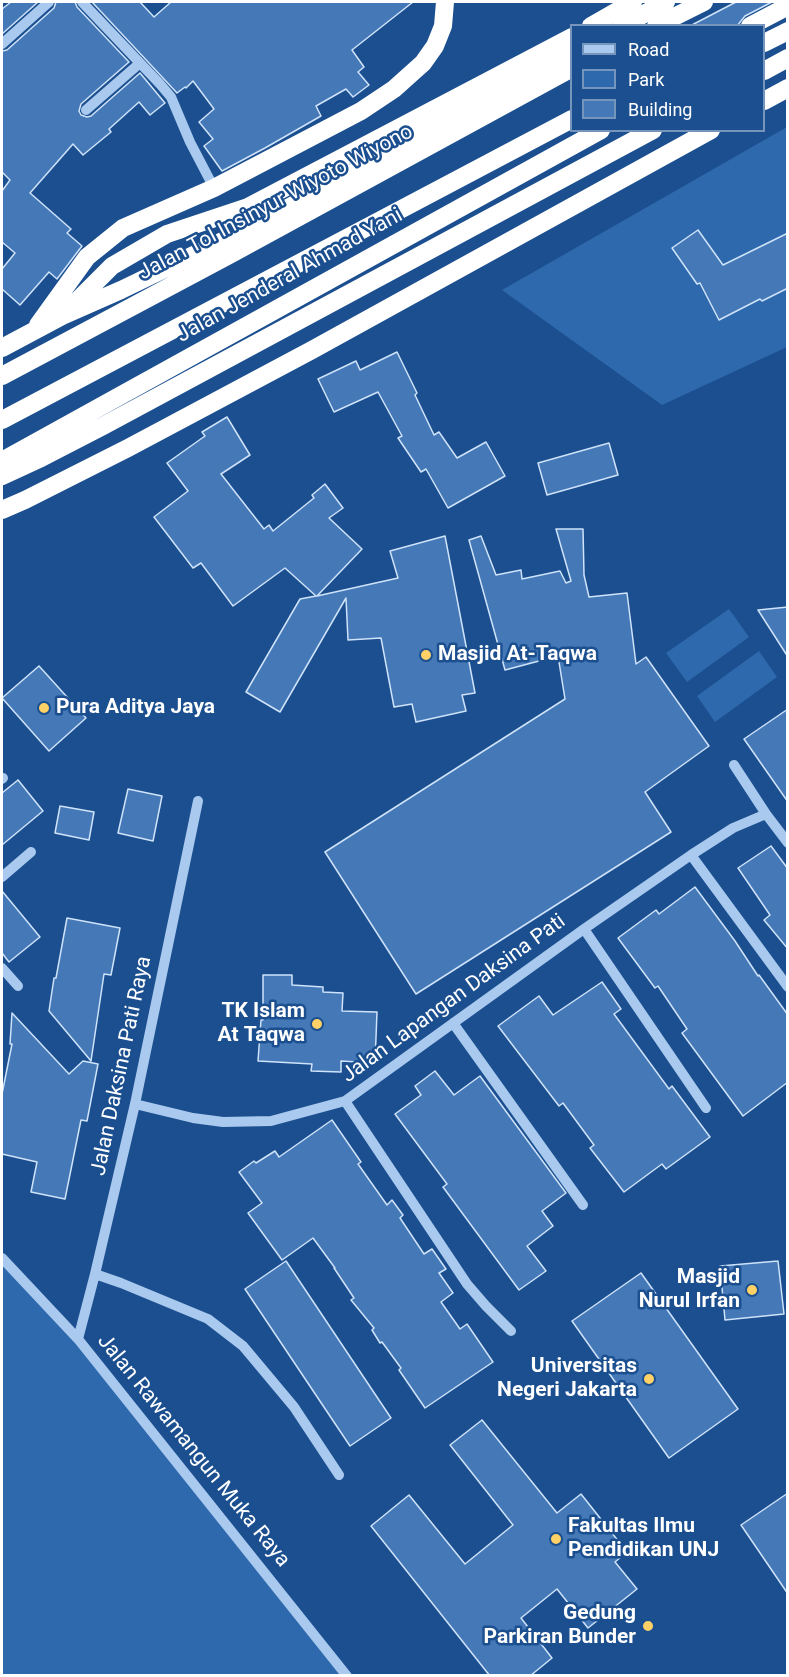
<!DOCTYPE html>
<style>
body{margin:0}
#map{position:relative;width:789px;height:1677px;overflow:hidden;background:#1b4f8f;font-family:Roboto,sans-serif}
canvas{display:block}
.frame{position:absolute;inset:0;border:3px solid #fff;pointer-events:none}
.legend{position:absolute;left:570px;top:24px;width:195px;height:108px;box-sizing:border-box;background:#1b4f8f;border:2px solid #7695bc;margin:0;padding:8px 10px;list-style:none;font-size:18px;color:#fff}
.legend li{display:flex;align-items:center;gap:12px;height:30px}
.legend b{width:30px;border:2px solid #7695bc}
</style>
<div id="map">
<canvas width="789" height="1677"></canvas>
<div class="frame"></div>
<ul class="legend">
<li><b style="height:8px;background:#a9c9ee"></b>Road</li>
<li><b style="height:16px;background:#2e69ad"></b>Park</li>
<li><b style="height:16px;background:#4478b7"></b>Building</li>
</ul>
</div>
<script>
const c = document.querySelector('canvas').getContext('2d');
c.lineJoin = 'round';
function paint(path, color) { c.fillStyle = color; c.fill(path, 'evenodd'); }
const toPath = rows => new Path2D(rows.map(r => 'M' + r).join(''));
function stroke(path, color, width, dash) { c.strokeStyle = color; c.lineWidth = width; c.lineCap = dash ? 'butt' : 'round'; c.setLineDash(dash || []); c.stroke(path); }
function label(font, color, halo, rows, align = 'center') {
  c.font = font + ' Roboto,sans-serif'; c.lineWidth = 5; c.setLineDash([]); c.textBaseline = 'middle'; c.strokeStyle = halo; c.fillStyle = color; for (const [text, x, y, turn = 0] of rows) {
    c.save(); c.translate(x, y); c.rotate((+turn || 0) * Math.PI / 180); c.textAlign = isNaN(turn) ? turn : align; if (halo) c.strokeText(text, 0, 0); c.fillText(text, 0, 0); c.restore();
  }
}
const green = toPath([
 [787,127,787,347,662,405,502,290],
 [729,609,749,637,687,682,666,653],
 [759,651,777,677,715,722,697,696],
 [2,1258,78,1339,347,1675,2,1675]
]);
const building = toPath([
 [11,2,38,2,2,34,2,9,11,2],
 [56,2,75,2,77,7,129,62,81,104,79,111,81,115,87,117,91,116,140,73,165,103,150,115,139,102,109,129,111,132,83,155,73,144,30,193,71,229,67,233,82,246,57,279,49,272,20,305,2,289,2,269,15,253,2,242,2,191,10,180,2,172,2,51,7,50,54,8,56,2],
 [92,2,140,2,154,17,171,2,413,2,352,50,364,67,358,72,369,85,353,97,346,89,316,106,321,116,265,148,222,171,204,146,213,139,199,122,214,109,193,81,186,88,185,87,177,93,92,2],
 [736,2,772,2,745,16,737,26,690,26,736,2],
 [698,230,723,265,788,233,788,288,762,301,760,299,719,320,700,283,697,284,672,248,698,230],
 [397,352,417,393,415,395,434,435,439,432,457,458,486,442,505,476,448,508,426,469,421,472,398,438,402,436,378,392,334,412,318,379,356,361,360,370,397,352],
 [227,417,250,455,221,474,264,529,269,525,273,531,314,498,312,495,325,484,343,508,329,518,362,549,317,596,398,578,390,551,445,536,475,693,462,695,466,711,416,722,412,704,394,707,381,638,348,640,346,598,280,712,246,692,300,599,316,596,285,568,233,606,201,563,193,568,154,517,188,491,167,463,205,436,202,432,227,417],
 [609,443,618,475,547,495,538,463,609,443],
 [556,529,583,529,584,575,589,597,627,593,636,664,646,657,709,746,645,792,671,832,416,994,325,852,565,699,558,656,505,670,469,540,481,536,496,575,521,570,522,579,560,571,566,583,571,581,556,529],
 [788,607,788,657,758,610,788,607],
 [39,666,86,718,49,751,2,698,39,666],
 [788,709,788,802,744,739,788,709],
 [18,780,43,811,2,845,2,793,18,780],
 [128,789,162,796,153,841,118,833,128,789],
 [60,806,94,812,89,840,55,833,60,806],
 [771,846,788,869,788,949,764,920,770,915,738,868,771,846],
 [695,887,735,941,758,976,759,975,788,1015,788,1082,743,1116,682,1033,687,1029,658,986,655,988,618,938,656,910,659,914,695,887],
 [2,891,40,937,9,962,2,953,2,891],
 [67,918,120,928,111,975,104,974,91,1061,49,1011,54,978,56,978,67,918],
 [263,975,292,975,292,985,323,987,323,992,343,993,342,1011,377,1012,375,1063,341,1061,341,1072,311,1071,312,1064,258,1061,261,1020,263,1020,263,975],
 [602,982,621,1009,614,1014,669,1089,672,1086,710,1137,666,1169,662,1164,624,1192,590,1148,594,1145,563,1103,559,1106,498,1026,539,996,553,1015,602,982],
 [12,1013,69,1074,83,1061,98,1064,87,1121,81,1120,65,1199,31,1192,37,1162,2,1154,2,1094,12,1044,10,1044,12,1013],
 [435,1071,454,1095,480,1076,566,1193,542,1211,553,1226,527,1246,546,1271,519,1290,443,1187,447,1184,395,1114,421,1095,415,1086,435,1071],
 [332,1120,361,1162,358,1164,387,1205,392,1200,403,1215,400,1218,424,1254,432,1249,446,1269,439,1273,453,1293,441,1302,460,1329,467,1324,493,1362,425,1408,399,1370,401,1368,382,1342,380,1343,372,1330,374,1328,351,1300,354,1298,334,1268,335,1268,313,1238,282,1260,248,1213,262,1203,239,1172,254,1161,256,1163,275,1151,279,1157,332,1120],
 [286,1261,391,1418,350,1446,245,1289,286,1261],
 [778,1261,784,1314,725,1320,720,1266,778,1261],
 [641,1273,738,1409,669,1458,572,1321,641,1273],
 [482,1420,557,1513,581,1494,627,1552,615,1562,637,1589,588,1628,557,1589,521,1618,552,1658,530,1676,490,1676,371,1526,409,1495,465,1564,513,1525,450,1445,482,1420],
 [788,1493,788,1594,741,1525,788,1493]
]);
const minor = toPath([
 [82,2,160,84,171,97,190,142,214,188],
 [2,44,49,2],
 [86,110,140,63],
 [734,765,766,814,788,843],
 [2,779,3,778],
 [691,855,788,987],
 [2,877,31,852],
 [584,929,706,1108],
 [2,968,18,986],
 [453,1023,583,1205],
 [345,1101,467,1284,486,1306,511,1331],
 [135,1104,193,1118,223,1122,271,1121,345,1101,584,929,691,855,733,828,766,814],
 [2,1258,78,1339,347,1676],
 [95,1274,121,1283,208,1319,243,1346,294,1407,339,1475],
 [78,1339,95,1274,135,1104,198,801]
]);
const highway = toPath([
 [591,26,633,2],
 [622,26,666,2],
 [656,26,704,2],
 [750,26,788,6],
 [764,43,788,31],
 [764,71,788,58],
 [764,101,788,88],
 [70,308,112,266,167,234,248,207,572,37],
 [38,325,87,257,123,228,214,188,361,111,394,89,423,63,435,46,443,26,445,2],
 [2,348,62,316,121,290,268,219,572,53],
 [2,376,231,254,572,68],
 [2,420,572,119],
 [2,461,601,130],
 [2,476,41,458,103,426,653,130],
 [2,510,25,500,128,448,312,350,711,130]
]);
const markers = [
 [426,655,6,"#ffd166"],
 [44,708,6,"#ffd166"],
 [317,1024,6,"#ffd166"],
 [752,1290,6,"#ffd166"],
 [649,1379,6,"#ffd166"],
 [556,1539,6,"#ffd166"],
 [648,1626,6,"#ffd166"]
];
const streetNames = [
 ["Jalan Tol Insinyur Wiyoto Wiyono",276,203,-28],
 ["Jalan Jenderal Ahmad Yani",290,276,-29],
 ["Jalan Lapangan Daksina Pati",454,999,-36],
 ["Jalan Daksina Pati Raya",122,1066,-78],
 ["Jalan Rawamangun Muka Raya",193,1451,51]
];
const poiNames = [
 ["Masjid At-Taqwa",438,655,"left"],
 ["Pura Aditya Jaya",56,708,"left"],
 ["TK Islam",305,1012],
 ["At Taqwa",305,1036],
 ["Masjid",740,1278],
 ["Nurul Irfan",740,1302],
 ["Universitas",637,1367],
 ["Negeri Jakarta",637,1391],
 ["Fakultas Ilmu",568,1527,"left"],
 ["Pendidikan UNJ",568,1551,"left"],
 ["Gedung",636,1614],
 ["Parkiran Bunder",636,1638]
];
paint(green, '#2e69ad');
paint(building, '#4478b7');
stroke(building, '#cfe3fa', 1.5);
stroke(minor, '#a9c9ee', 10);
stroke(highway, '#fff', 18);
for (const [x, y, r, color] of markers) { const dot = new Path2D(); dot.arc(x, y, r, 0, 2 * Math.PI); c.fillStyle = color; c.fill(dot); stroke(dot, '#1b4f8f', 2); }
label('21px', '#fff', '#1b4f8f', streetNames);
label('bold 21px', '#fff', '#1b4f8f', poiNames, 'right');
</script>
